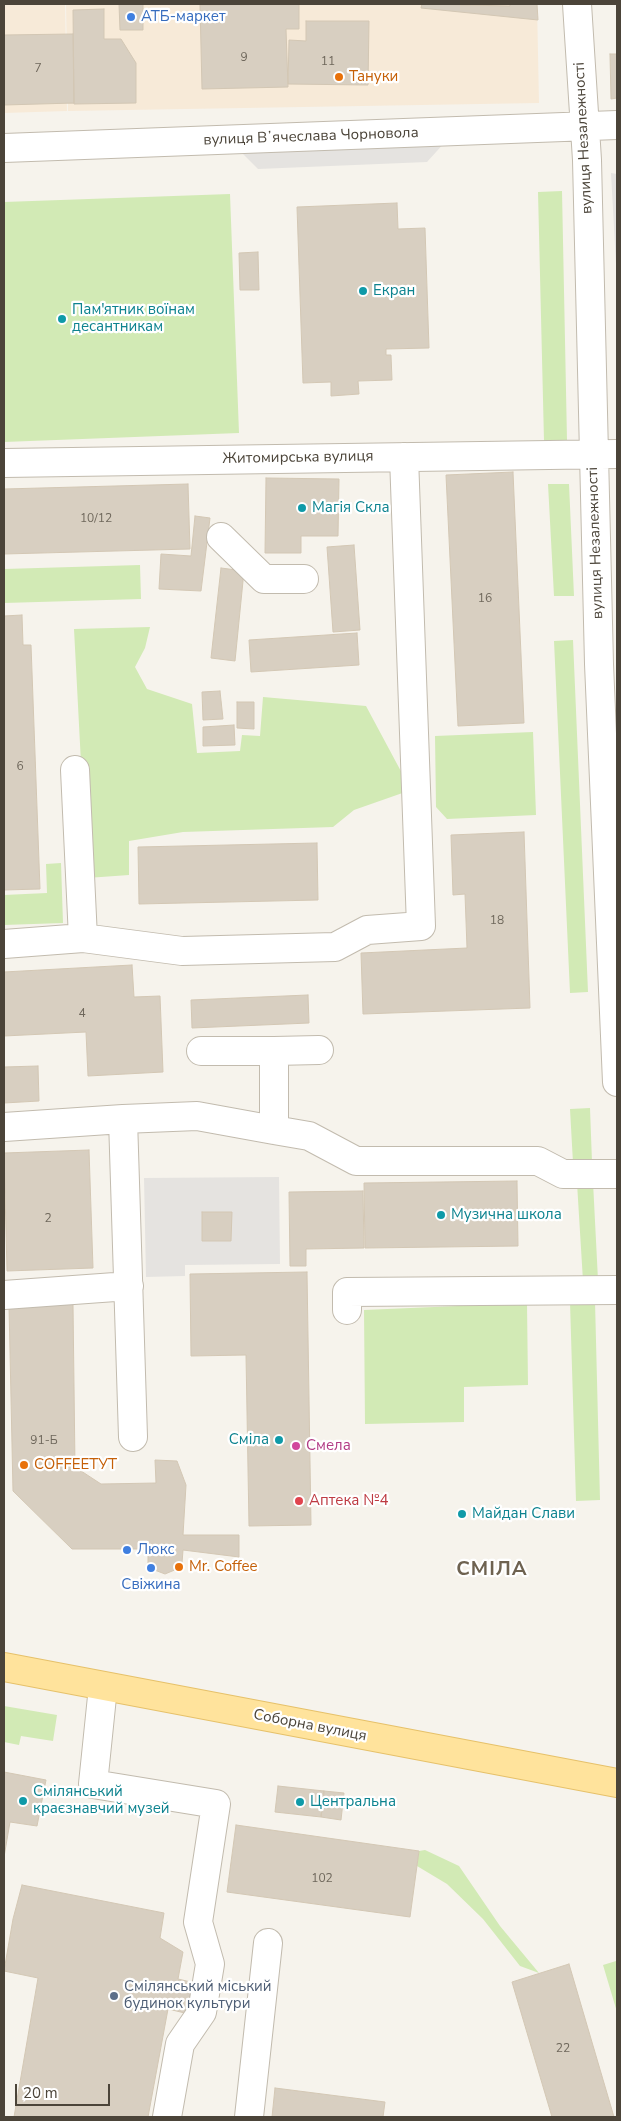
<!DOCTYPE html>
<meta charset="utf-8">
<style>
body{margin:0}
#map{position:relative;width:621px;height:2121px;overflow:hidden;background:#f6f3ec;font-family:"Nunito Sans",sans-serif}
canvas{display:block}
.frame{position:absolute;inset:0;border:5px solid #4b4439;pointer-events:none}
.scale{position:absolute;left:15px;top:2084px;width:95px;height:22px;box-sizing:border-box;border:2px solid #4b4439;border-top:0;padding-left:6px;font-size:15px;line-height:18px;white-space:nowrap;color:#4b4439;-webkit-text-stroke:4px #fff;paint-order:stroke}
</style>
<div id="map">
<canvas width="621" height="2121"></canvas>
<div class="frame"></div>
<div class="scale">20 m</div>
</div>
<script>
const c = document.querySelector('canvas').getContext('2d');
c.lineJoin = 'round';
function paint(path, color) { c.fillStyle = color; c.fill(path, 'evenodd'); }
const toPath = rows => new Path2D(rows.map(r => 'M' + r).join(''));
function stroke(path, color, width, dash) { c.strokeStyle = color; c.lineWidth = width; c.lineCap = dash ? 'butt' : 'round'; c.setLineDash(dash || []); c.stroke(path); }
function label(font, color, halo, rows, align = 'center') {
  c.font = font + ' "Nunito Sans",sans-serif'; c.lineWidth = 4.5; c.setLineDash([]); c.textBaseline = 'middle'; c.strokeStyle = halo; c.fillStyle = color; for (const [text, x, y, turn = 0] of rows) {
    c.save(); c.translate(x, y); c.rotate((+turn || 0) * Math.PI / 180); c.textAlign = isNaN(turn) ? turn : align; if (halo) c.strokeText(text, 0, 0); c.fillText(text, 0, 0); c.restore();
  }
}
const commercial = toPath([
 [4,4,65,4,67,111,4,113],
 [66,4,537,4,539,103,68,111]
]);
const green = toPath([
 [562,191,567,440,544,441,538,192],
 [230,194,239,433,4,442,4,202],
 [569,484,574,596,554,596,548,484],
 [140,565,141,599,4,603,4,569],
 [150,627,145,648,135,667,147,689,192,704,197,753,240,751,242,735,260,736,263,697,366,706,411,790,354,810,333,827,183,832,129,841,129,875,87,878,74,629],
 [573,640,588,992,570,993,554,641],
 [533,732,536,815,447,819,436,807,435,736],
 [61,863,63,923,4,925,4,895,47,893,46,864],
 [590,1108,592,1162,573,1163,570,1109],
 [593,1182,598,1280,583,1281,577,1183],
 [595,1301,600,1500,576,1501,570,1302],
 [527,1303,528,1385,464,1387,464,1422,365,1424,364,1310],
 [4,1706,57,1715,53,1741,21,1736,19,1745,4,1742],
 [425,1850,459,1866,500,1926,539,1973,520,1966,483,1919,447,1884,417,1866,419,1851],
 [616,1961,617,1965,617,2012,603,1965]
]);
const parking = toPath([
 [446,141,427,162,258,169,240,151],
 [611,173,617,174,616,264],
 [279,1177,280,1264,185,1265,185,1276,146,1277,144,1178]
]);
const building = toPath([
 [119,4,143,4,143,30,120,30,119,4],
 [299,4,299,29,286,29,288,87,202,89,200,5,299,4],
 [422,4,510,6,510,4,537,4,538,20,421,8,422,4],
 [104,9,104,39,121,39,136,63,136,103,74,104,73,10,104,9],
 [306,21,369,21,368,85,288,84,289,40,306,41,306,21],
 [73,34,74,103,4,105,4,35,73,34],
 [610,54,617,54,617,98,611,99,610,54],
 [397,203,398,229,425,228,429,348,386,349,386,355,391,355,392,380,358,381,359,394,331,396,331,382,303,383,297,207,397,203],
 [258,252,259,290,240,290,239,253,258,252],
 [513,472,524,723,458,726,446,475,513,472],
 [266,478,339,479,338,536,301,536,301,553,265,553,266,478],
 [188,484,190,549,4,554,4,489,188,484],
 [195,516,210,518,201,591,159,589,161,554,191,556,195,516],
 [354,545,360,630,333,632,327,547,354,545],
 [221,568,244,571,235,661,211,658,221,568],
 [22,615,23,645,31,645,40,889,4,890,4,616,22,615],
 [357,633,359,665,251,672,249,640,357,633],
 [220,691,223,719,203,720,202,692,220,691],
 [237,702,254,702,254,729,237,728,237,702],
 [234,725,235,745,203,746,203,727,234,725],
 [524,832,530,1008,363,1014,361,953,467,948,465,894,453,895,451,835,524,832],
 [317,843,318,900,139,904,138,847,317,843],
 [132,965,134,997,160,996,163,1072,88,1076,86,1032,4,1036,4,972,132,965],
 [308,995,309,1023,192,1028,191,1000,308,995],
 [38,1066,39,1101,4,1103,4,1067,38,1066],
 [89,1150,93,1268,7,1271,4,1153,89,1150],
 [517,1181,518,1246,365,1248,364,1183,517,1181],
 [363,1191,364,1248,306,1249,306,1266,290,1266,289,1192,363,1191],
 [202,1212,232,1212,231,1241,202,1241,202,1212],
 [307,1272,311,1525,249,1526,246,1355,191,1356,190,1274,307,1272],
 [73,1304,75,1467,101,1484,156,1483,155,1460,177,1461,186,1485,183,1535,239,1535,239,1557,183,1550,182,1563,177,1569,165,1574,152,1569,148,1563,148,1549,72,1549,13,1491,9,1306,73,1304],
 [4,1772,46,1780,37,1826,10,1822,4,1857,4,1772],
 [278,1786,324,1791,321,1817,275,1812,278,1786],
 [324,1791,344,1793,341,1820,321,1817,324,1791],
 [236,1825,419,1851,410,1917,227,1892,236,1825],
 [22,1885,164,1913,160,1938,183,1952,178,1979,195,1983,189,2014,168,2009,148,2117,14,2117,38,1978,4,1971,13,1919,22,1885],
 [569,1964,614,2117,552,2117,512,1982,569,1964],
 [275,2088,385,2102,383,2117,272,2117,275,2088]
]);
const minor = toPath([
 [577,4,587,160,599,664,617,1082],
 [4,148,617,125],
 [4,463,617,454],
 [221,537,264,579,304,579],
 [83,938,182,951,335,947,367,930,421,926,404,457],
 [4,944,83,938,75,770],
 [201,1051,274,1051,274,1130],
 [274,1051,319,1050],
 [123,1119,197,1116,274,1130,309,1136,356,1161,538,1161,563,1174,617,1174],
 [4,1127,123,1119,133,1437],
 [4,1295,129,1286],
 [347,1310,347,1292,617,1290],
 [103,1687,93,1784,216,1804,198,1922,210,1964,202,2012,180,2044,167,2117],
 [249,2117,268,1943]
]);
const major = toPath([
 [4,1667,617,1783]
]);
const markers = [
 [131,17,5,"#3f7fe0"],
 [339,77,5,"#e8710a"],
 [363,291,5,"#0f9aa8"],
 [62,319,5,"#0f9aa8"],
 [302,508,5,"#0f9aa8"],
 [441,1215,5,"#0f9aa8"],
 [279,1440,5,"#0f9aa8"],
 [296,1446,5,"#d1479c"],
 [24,1465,5,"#e8710a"],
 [299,1501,5,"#e0444e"],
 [462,1514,5,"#0f9aa8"],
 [127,1550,5,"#3f7fe0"],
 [179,1567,5,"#e8710a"],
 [151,1568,5,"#3f7fe0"],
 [23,1801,5,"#0f9aa8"],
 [300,1802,5,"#0f9aa8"],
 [114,1996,5,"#5c6f8a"]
];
const numberNames = [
 ["9",244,58],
 ["11",328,62],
 ["7",38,69],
 ["10/12",96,519],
 ["16",485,599],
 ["6",20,767],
 ["18",497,921],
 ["4",82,1014],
 ["2",48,1219],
 ["91-Б",44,1441],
 ["102",322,1879],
 ["22",563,2049]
];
const shopNames = [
 ["АТБ-маркет",141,17],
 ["Люкс",137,1550],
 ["Свіжина",151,1585,"center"]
];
const foodNames = [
 ["Тануки",349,77],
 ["COFFEEТУТ",34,1465],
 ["Mr. Coffee",189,1567]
];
const streetNames = [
 ["вулиця Вʼячеслава Чорновола",311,137,-2],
 ["вулиця Незалежності",584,138,-93],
 ["Житомирська вулиця",298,458,-1],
 ["вулиця Незалежності",596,543,-92],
 ["Соборна вулиця",310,1726,11]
];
const cultureNames = [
 ["Екран",373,291],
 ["Пам'ятник воїнам",72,310],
 ["десантникам",72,327],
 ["Магія Скла",312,508],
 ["Музична школа",451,1215],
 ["Сміла",269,1440,"right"],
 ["Майдан Слави",472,1514],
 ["Смілянський",33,1792],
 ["краєзнавчий музей",33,1809],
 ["Центральна",310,1802]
];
const hotelNames = [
 ["Смела",306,1446]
];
const healthNames = [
 ["Аптека №4",309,1501]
];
const serviceNames = [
 ["Смілянський міський",124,1987],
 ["будинок культури",124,2004]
];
const districtNames = [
 ["СМІЛА",492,1570]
];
paint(commercial, '#f7ead8');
paint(green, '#d2eab5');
paint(parking, '#e5e3e0');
paint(building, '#d8cfc1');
stroke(building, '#d3c7b4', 1);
stroke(minor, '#c2bbae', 30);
stroke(major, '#e6c16a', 30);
stroke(minor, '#fff', 28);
stroke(major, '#ffe39c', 28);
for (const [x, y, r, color] of markers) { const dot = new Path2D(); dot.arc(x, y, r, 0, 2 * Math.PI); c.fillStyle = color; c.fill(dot); stroke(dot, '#fff', 2); }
label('12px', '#6e675b', null, numberNames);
label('15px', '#366cbe', '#fff', shopNames, 'left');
label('15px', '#c56008', '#fff', foodNames, 'left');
label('15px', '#4b4439', '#fff', streetNames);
label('15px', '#0d838f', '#fff', cultureNames, 'left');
label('15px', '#b23c85', '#fff', hotelNames, 'left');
label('15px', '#be3a42', '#fff', healthNames, 'left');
label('15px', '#4e5e75', '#fff', serviceNames, 'left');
c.letterSpacing = '1px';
label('bold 20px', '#6e6250', '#fff', districtNames);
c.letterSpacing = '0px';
</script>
